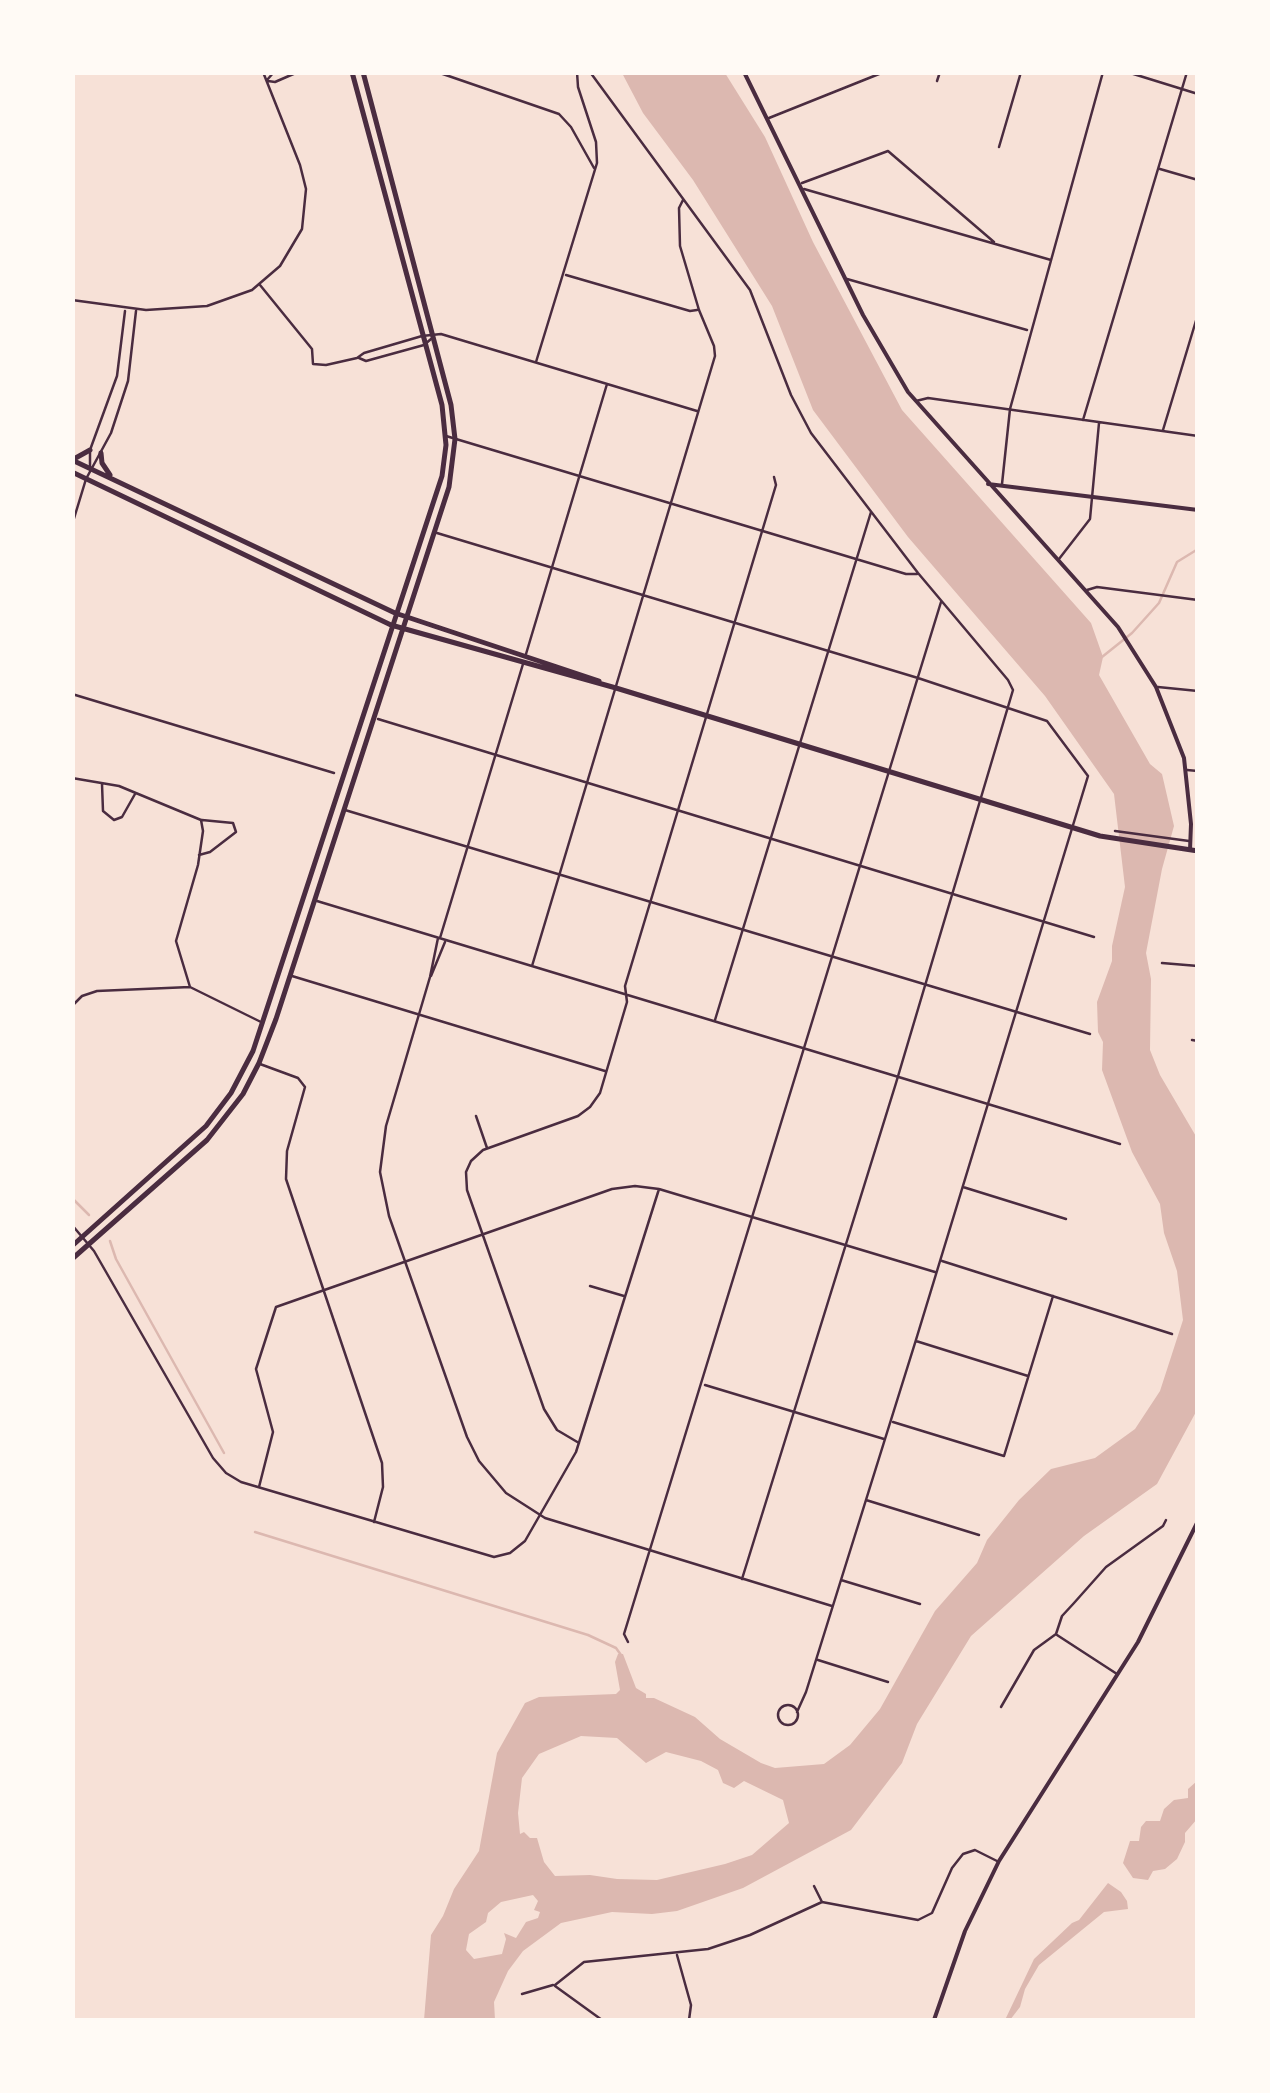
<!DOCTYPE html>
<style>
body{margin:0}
#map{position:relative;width:1270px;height:2093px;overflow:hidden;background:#f7e1d7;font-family:"Source Serif 4",serif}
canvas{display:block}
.frame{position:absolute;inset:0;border:75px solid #fffaf5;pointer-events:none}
</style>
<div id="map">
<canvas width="1270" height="2093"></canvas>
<div class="frame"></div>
</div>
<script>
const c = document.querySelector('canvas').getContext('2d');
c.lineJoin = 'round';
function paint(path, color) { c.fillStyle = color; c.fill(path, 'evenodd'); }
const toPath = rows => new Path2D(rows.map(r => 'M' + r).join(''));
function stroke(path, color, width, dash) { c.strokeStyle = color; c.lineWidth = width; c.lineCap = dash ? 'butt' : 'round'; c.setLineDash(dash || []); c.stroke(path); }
const water = toPath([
 [622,73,725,73,765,137,813,242,902,410,1091,623,1103,657,1099,675,1150,764,1162,774,1174,826,1162,869,1146,953,1151,979,1150,1050,1160,1075,1197,1138,1197,1410,1157,1484,1084,1536,971,1636,917,1724,902,1763,851,1830,743,1888,677,1911,652,1914,612,1912,561,1923,523,1951,508,1971,494,2002,495,2020,424,2020,431,1935,443,1916,454,1889,479,1851,497,1753,525,1703,539,1697,616,1694,620,1690,615,1662,618,1654,623,1654,636,1688,646,1694,646,1698,654,1698,695,1717,720,1739,761,1763,775,1768,824,1764,850,1745,880,1709,935,1611,977,1563,987,1540,1019,1500,1051,1469,1095,1458,1135,1429,1160,1391,1183,1320,1177,1271,1164,1233,1160,1204,1132,1152,1102,1070,1103,1042,1098,1032,1097,1002,1112,961,1112,946,1125,887,1114,794,1045,696,908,537,813,410,772,306,693,180,643,113],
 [581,1736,617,1738,646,1763,666,1752,701,1761,718,1770,723,1783,734,1788,744,1781,783,1800,789,1823,752,1855,725,1864,657,1880,617,1879,590,1875,555,1876,544,1862,537,1838,530,1838,524,1832,520,1834,518,1813,522,1778,539,1754],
 [533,1895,538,1901,534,1910,540,1912,538,1918,526,1922,516,1938,504,1933,506,1939,502,1954,474,1959,466,1950,469,1934,486,1922,488,1913,501,1902],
 [1197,1781,1197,1819,1185,1833,1185,1842,1177,1859,1165,1869,1153,1871,1148,1880,1133,1878,1123,1863,1130,1841,1139,1841,1141,1827,1146,1821,1160,1821,1164,1809,1174,1800,1188,1798,1188,1789],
 [1108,1883,1121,1892,1127,1901,1128,1909,1104,1912,1039,1965,1025,1989,1020,2007,1010,2020,1005,2020,1034,1959,1072,1923,1079,1920]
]);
const stream = toPath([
 [1102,657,1132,633,1159,603,1177,562,1198,549],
 [72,1198,89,1215],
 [110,1241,116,1259,224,1453],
 [255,1532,588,1635,616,1648,621,1655]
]);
const pedestrian = toPath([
 [1115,831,1189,841]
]);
const minor = toPath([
 [437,72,559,114,571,127,594,168],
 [590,72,750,290,791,395,811,433,918,573,1008,680,1013,690,896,1083,742,1579],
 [1127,72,1198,94],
 [267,80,274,72],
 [268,81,275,82,298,72],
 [937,81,940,72],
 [769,118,884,72],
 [999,147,1021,72],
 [1160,169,1198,180],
 [802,183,888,151,994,242],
 [804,189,1051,260],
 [566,275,690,311,697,310],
 [847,279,1027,330],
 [260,285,312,349,313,364,326,365,357,358,364,353,422,336,441,334,697,411],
 [72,300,146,310,207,306,252,290,280,266,302,229,306,189,300,165,263,72],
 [359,358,366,361,424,345,431,339],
 [536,362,597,163,596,142,578,87,577,72],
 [916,401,928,398,1198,436],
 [1083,420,1187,72],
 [1163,430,1198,314],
 [446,436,906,574,917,574],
 [90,467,90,450,117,376,125,311],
 [1002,484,1010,409,1103,72],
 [72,525,86,479,111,433,128,381,136,311],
 [437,533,918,678,1047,721,1088,776,915,1343,806,1692,797,1712],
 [1059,559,1090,519,1099,423],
 [1087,590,1097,587,1198,600],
 [526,654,607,384],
 [1158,687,1198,691],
 [72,694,334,773],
 [378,719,1094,937],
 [1187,770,1198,771],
 [72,778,119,786,201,820,203,831,198,865,176,941,190,987,263,1023],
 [102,784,103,811,114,820,122,817,135,794],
 [345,810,1090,1034],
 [199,855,210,852,236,832,233,823,202,820],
 [317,901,1120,1144],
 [438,938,430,977,386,1126,380,1172,389,1216,467,1437,479,1461,506,1493,545,1518,832,1606],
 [440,938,523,664],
 [1162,963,1198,966],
 [532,966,715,356,714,346,699,310,680,246,679,208,683,200],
 [292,976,605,1071],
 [431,976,445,942],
 [72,1006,82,996,97,991,190,987],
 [715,1020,871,512],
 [1192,1040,1198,1041],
 [260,1064,298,1078,305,1087,287,1151,286,1179,382,1463,383,1487,374,1522],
 [476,1116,487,1148],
 [963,1187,1066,1219],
 [72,1225,94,1251,213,1458,226,1473,241,1482,494,1557,510,1553,525,1541,576,1452,659,1189],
 [942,1261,1172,1334],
 [590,1286,624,1296],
 [916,1341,1028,1376],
 [705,1385,884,1439],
 [893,1422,1004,1456,1053,1296],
 [579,1443,557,1430,544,1409,467,1190,466,1172,471,1161,483,1150,578,1116,590,1107,600,1093,627,1002,625,986,776,485,774,477],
 [259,1487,273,1432,256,1369,276,1307,612,1189,635,1186,659,1189,935,1272],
 [866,1500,979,1535],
 [841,1580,920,1604],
 [1057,1635,1117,1674],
 [628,1642,624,1634,941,602],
 [818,1660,888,1682],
 '778 1715a10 10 0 1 1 20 0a10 10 0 1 1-20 0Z',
 [1001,1707,1034,1650,1056,1634,1062,1616,1074,1603,1106,1567,1163,1526,1166,1520],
 [814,1886,822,1902,918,1920,932,1913,952,1868,963,1854,975,1850,997,1861],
 [677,1955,691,2005,689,2020],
 [555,1985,584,1962,708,1949,750,1935,822,1902],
 [555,1986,602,2020],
 [522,1994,553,1985]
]);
const tertiary = toPath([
 [744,72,863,315,908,392,1118,627,1156,687,1184,758,1191,824,1190,850],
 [988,484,1198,510],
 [934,2020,965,1931,999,1861,1138,1642,1198,1521]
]);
const primary = toPath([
 [101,453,102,463,110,475],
 [72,460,395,613,599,681],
 [72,460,90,450],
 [72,472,391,625,616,688,1100,836,1198,851],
 [72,1246,206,1126,231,1093,253,1051,442,476,446,445,442,405,352,72],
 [72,1259,207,1140,243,1094,259,1063,276,1019,449,487,455,439,451,405,363,72]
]);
paint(water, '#dcb8b0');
stroke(stream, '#dcb8b0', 2.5);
stroke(pedestrian, '#4a2c40', 2.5);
stroke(minor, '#4a2c40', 2.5);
stroke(tertiary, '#4a2c40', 4);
stroke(primary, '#4a2c40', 5);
</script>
